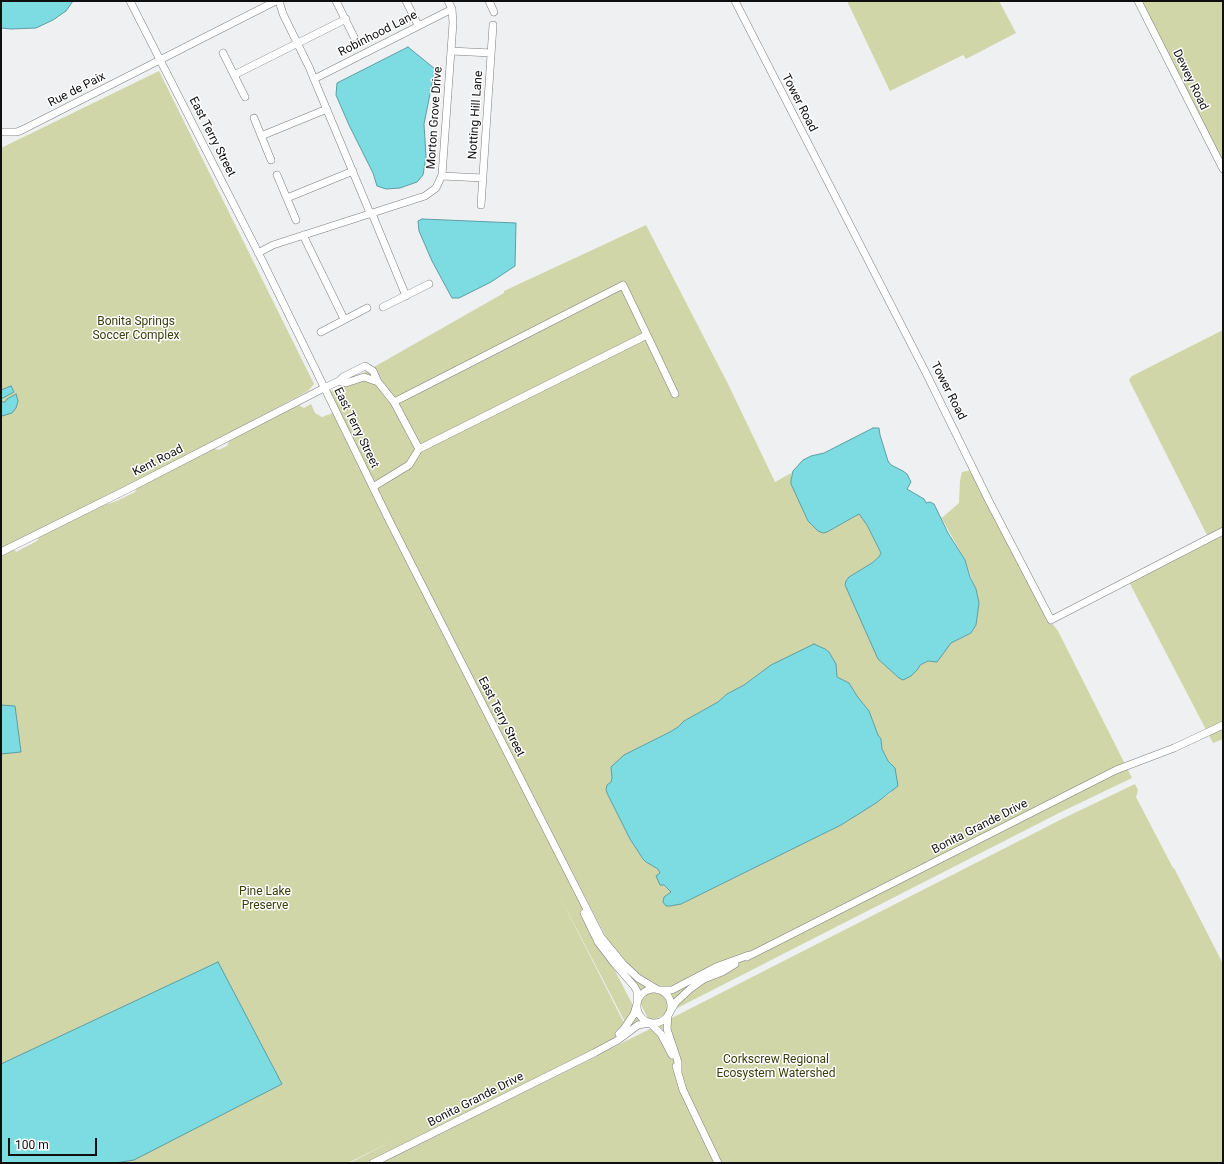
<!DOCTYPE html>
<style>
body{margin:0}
#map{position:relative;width:1224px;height:1164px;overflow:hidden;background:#eff0f1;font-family:Roboto,sans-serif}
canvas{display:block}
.frame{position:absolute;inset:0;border:2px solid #0f0f0f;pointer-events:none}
.scale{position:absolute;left:8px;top:1138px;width:89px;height:18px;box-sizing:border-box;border:2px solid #0f0f0f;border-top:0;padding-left:5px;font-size:12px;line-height:14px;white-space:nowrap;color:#0f0f0f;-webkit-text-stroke:3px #fff;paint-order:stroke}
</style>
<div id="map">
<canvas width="1224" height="1164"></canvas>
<div class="frame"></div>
<div class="scale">100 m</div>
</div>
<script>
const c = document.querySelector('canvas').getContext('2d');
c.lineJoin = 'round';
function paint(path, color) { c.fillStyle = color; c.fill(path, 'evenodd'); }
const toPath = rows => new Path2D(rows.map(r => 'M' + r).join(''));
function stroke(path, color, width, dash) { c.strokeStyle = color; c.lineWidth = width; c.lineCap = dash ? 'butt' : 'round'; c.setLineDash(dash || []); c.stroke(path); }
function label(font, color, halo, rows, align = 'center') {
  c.font = font + ' Roboto,sans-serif'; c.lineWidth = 3; c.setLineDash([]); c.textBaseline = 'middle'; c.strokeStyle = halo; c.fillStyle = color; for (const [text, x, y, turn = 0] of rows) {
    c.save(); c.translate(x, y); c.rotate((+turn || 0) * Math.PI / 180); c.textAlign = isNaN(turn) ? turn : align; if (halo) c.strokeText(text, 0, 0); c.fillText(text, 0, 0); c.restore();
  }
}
const green = toPath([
 [847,1,999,1,1016,33,966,59,963,55,890,91],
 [1138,1,1223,1,1223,174,1205,137],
 [159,71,314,384,308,391,215,441,5,547,13,546,16,552,37,541,42,531,96,504,108,504,117,501,135,492,138,485,209,447,219,450,227,446,230,439,297,404,304,408,311,404,315,413,322,417,333,413,386,522,518,782,643,1025,366,1163,350,1163,392,1141,348,1163,1,1163,1,148],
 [557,891,624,1020,624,1021,623,1021],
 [646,225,728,384,775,482,793,472,791,475,791,484,808,521,818,531,827,532,859,514,867,525,881,553,879,557,872,563,849,577,845,585,879,659,899,678,911,676,918,669,920,665,928,661,932,662,951,643,971,633,976,625,979,603,977,593,965,560,941,517,943,517,959,503,960,481,962,472,972,470,1051,622,1058,631,1132,778,1059,813,650,1022,517,765,392,519,330,392,504,293,504,291],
 [817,646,821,647,829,652,837,668,836,673,837,677,849,683,857,696,869,711,878,735,881,739,882,749,888,761,892,764,891,793,841,825,681,904,664,897,671,892,658,881,657,878,660,873,658,869,646,862,643,859,630,839,608,795,606,790,607,785,611,782,612,778,611,767,628,753,670,732,678,727,684,721,718,702,727,694,744,685,771,665],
 [1223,330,1223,739,1213,743,1128,580,1210,541,1129,380,1132,376],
 [1135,784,1138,790,1136,797,1173,868,1174,868,1223,964,1223,1163,380,1163,662,1023,1062,819]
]);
const water = toPath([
 [1,1,73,1,66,11,53,20,36,28,11,29,1,28,1,1],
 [408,47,435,69,424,124,426,157,423,175,417,182,400,188,386,189,377,186,373,173,349,125,336,95,337,83,408,47],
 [422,219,516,223,515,266,491,282,459,298,452,298,432,261,419,231,418,221,422,219],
 [11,386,14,392,1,399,1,390,11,386],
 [16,394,18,401,16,408,12,413,2,416,1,413,1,400,2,402,5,402,7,399,16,394],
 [873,428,879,428,880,435,888,461,891,465,903,471,907,474,911,482,907,489,924,499,926,503,930,502,934,504,948,533,965,560,970,577,976,589,979,603,976,625,971,633,951,643,937,662,928,661,920,665,918,669,911,676,903,680,899,678,878,659,845,585,846,581,849,577,872,563,879,557,881,553,867,525,859,514,827,532,823,533,818,531,808,521,791,484,791,480,793,471,803,460,811,456,824,453,873,428],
 [814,644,825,649,829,652,836,664,837,677,849,683,857,696,869,711,878,735,881,739,882,749,888,761,895,768,898,786,876,803,841,825,681,904,670,906,666,906,663,902,664,897,671,892,664,885,660,885,656,876,660,873,658,869,646,862,643,859,630,839,608,795,606,790,607,785,611,782,612,778,611,767,624,755,670,732,678,727,684,721,718,702,727,694,744,685,771,665,814,644],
 [1,705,15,706,21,752,1,754,1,705],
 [218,962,282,1084,134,1160,115,1163,1,1163,1,1064,218,962]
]);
const minor = toPath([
 [130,1,263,262,389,520,601,937,623,964,638,978,658,990,672,990,716,967,749,955],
 [279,1,283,14,309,67,370,213,373,216,406,296],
 [336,1,354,37],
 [406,1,418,25],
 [489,1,494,12],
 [735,1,926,373,989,501,1051,620,1223,531],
 [1138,1,1223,169],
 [451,51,491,53],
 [223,53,245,97],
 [234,75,346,19],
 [314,79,452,9],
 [254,118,271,160],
 [1,132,17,132,24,129,276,1],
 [261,136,327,109],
 [277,175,296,220],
 [442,176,483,178],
 [287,198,353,171],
 [481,205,493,25],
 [303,235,344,319],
 [258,253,273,245,425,196,436,188,442,175,453,23,452,9,448,1],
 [383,307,429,284],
 [321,332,367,308],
 [647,335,675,394],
 [339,381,343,377,365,366,373,371,378,382],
 [394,402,623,285,647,335,419,449],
 [1,552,126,490,324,388,339,381,346,383,364,377,378,382,394,402,419,449,409,465,373,487],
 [584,913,598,942,614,963,634,986,637,991,637,1004,634,1014,624,1029,619,1034],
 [747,957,1116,770,1174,748,1223,725],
 '637 1006a17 17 0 1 1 34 0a17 17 0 1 1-34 0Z',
 [676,1066,683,1090,718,1163],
 [678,1071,678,1062,667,1029,668,1015,676,1002,690,989,704,979,722,972,735,964],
 [373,1163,594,1053,618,1040,638,1025,650,1023,661,1034,672,1055]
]);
const streetNames = [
 ["Robinhood Lane",378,34,-27],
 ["Dewey Road",1190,80,64],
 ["Rue de Paix",77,90,-27],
 ["Tower Road",799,103,63],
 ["Notting Hill Lane",476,115,-86],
 ["Morton Grove Drive",435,118,-86],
 ["East Terry Street",212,137,63],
 ["Tower Road",948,391,63],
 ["East Terry Street",356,428,64],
 ["Kent Road",158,461,-27],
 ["East Terry Street",501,717,63],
 ["Bonita Grande Drive",980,827,-27],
 ["Bonita Grande Drive",476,1100,-27]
];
const parkNames = [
 ["Bonita Springs",136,322],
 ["Soccer Complex",136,336],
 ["Pine Lake",265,892],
 ["Preserve",265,906],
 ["Corkscrew Regional",776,1060],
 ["Ecosystem Watershed",776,1074]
];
paint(green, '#d0d6a8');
paint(water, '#7ddbe2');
stroke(water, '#5c9ea3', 1);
stroke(minor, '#7c7d7d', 8);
stroke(minor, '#fff', 7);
label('12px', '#0f0f0f', '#fff', streetNames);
label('12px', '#3a3e08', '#fff', parkNames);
</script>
